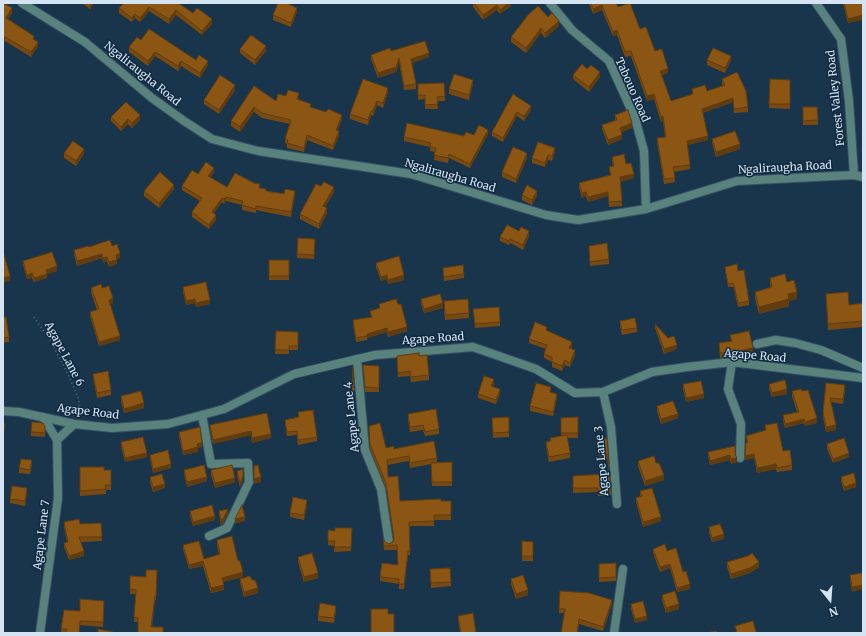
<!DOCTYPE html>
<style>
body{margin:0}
#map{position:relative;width:866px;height:636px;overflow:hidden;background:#19354b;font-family:Merriweather,serif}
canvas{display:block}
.frame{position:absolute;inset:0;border:4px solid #d4e4f2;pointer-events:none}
.north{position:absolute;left:810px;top:580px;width:40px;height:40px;-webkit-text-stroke:3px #0f2a40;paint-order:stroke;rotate:163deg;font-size:11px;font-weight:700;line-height:16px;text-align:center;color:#d4e4f2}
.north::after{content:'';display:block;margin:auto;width:14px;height:18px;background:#d4e4f2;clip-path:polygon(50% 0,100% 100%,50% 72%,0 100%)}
</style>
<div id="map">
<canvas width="866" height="636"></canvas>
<div class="frame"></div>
<div class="north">N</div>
</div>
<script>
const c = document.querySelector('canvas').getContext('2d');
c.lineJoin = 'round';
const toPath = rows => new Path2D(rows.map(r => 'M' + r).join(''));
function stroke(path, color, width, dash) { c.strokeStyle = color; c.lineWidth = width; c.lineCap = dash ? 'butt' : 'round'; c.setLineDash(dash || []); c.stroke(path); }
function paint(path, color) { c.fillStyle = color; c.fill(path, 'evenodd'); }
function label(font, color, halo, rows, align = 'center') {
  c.font = font + ' Merriweather,serif'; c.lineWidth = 3; c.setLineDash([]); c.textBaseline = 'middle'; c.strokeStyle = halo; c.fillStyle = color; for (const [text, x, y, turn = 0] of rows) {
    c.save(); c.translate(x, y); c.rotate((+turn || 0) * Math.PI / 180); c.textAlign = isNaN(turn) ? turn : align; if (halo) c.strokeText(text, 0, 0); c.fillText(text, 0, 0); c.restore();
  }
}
const path = toPath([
 [34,317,50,340,67,372,78,397,80,409,78,415]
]);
const street = toPath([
 [22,3,85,42,152,98,184,121,212,139,258,151,411,174,546,215,578,220,646,209,737,181,854,175,863,177],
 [550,3,572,30,609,61,635,118,644,151,646,209],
 [816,3,841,39,849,101,854,175],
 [757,344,776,340,795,343,821,350,863,368],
 [357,359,365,450,381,489,389,543],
 [732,362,728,389,741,424,740,458],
 [603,392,611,427,617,504],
 [3,411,19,412,74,424,112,428,168,424,224,409,294,374,375,355,473,347,536,369,575,393,603,392,652,372,687,367,732,362,863,378],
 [202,415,211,464,248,463,249,482,227,528,209,536],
 [43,417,57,440],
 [40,633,58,498,57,440,74,424],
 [614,633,623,569]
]);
const wall = toPath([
 [3,3,12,13,8,19,34,40,38,46,31,57,5,41,3,45],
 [82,3,94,3,90,9],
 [124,3,193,13,212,24,202,35,176,15,169,24,149,11,140,22,135,18,132,22,119,13,119,8],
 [473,3,511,3,511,6,500,14,497,10,483,20,473,7],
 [589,3,616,3,618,7,640,29,655,51,668,73,662,75,671,101,692,94,692,89,707,91,723,86,722,84,722,79,748,107,748,112,734,113,733,102,703,113,708,140,687,145,690,165,690,169,674,172,675,182,664,184,657,142,657,138,665,137,663,121,661,122,654,99,647,101,631,56,625,57,617,35,613,36,602,10,593,14],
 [843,3,863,3,848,23],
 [297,12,291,27,273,20,273,15],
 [548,17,559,26,545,38,541,33,526,53,511,42,511,37],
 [141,40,196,60,208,65,200,78,181,66,178,71,155,56,148,66,129,52,129,47],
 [240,49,266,51,255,65,240,53],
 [391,51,429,57,412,63,416,84,416,89,404,90,399,62,396,72,378,78,371,59,371,55],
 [707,60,731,60,725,73,707,65],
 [587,69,600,77,589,92,573,79,573,75],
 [770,79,790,80,790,109,769,108],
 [444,83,445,101,437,101,438,109,425,109,425,99,418,100,418,84],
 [473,84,469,100,449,94,449,89],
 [254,86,276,101,286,96,299,98,298,100,311,107,342,119,337,131,339,136,333,150,307,140,304,152,287,148,287,144,285,143,285,139,290,124,262,118,254,112,240,132,231,126,231,121],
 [235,90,219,114,204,104,204,100],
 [388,92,383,108,377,105,373,116,371,115,368,125,350,119,350,114],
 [513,94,531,110,524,121,517,116,503,142,492,136,492,132],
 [803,107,817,107,818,125,803,125],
 [615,115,632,128,621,132,622,139,608,145,602,129,602,125,615,120],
 [111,117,140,120,132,128,128,124,121,131,111,121],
 [488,134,470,168,449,158,448,163,434,160,435,152,430,151,430,147,404,141,404,137,474,135],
 [712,139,740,149,716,157,712,143],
 [555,152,552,161,548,160,545,167,532,163,532,158],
 [64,153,84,154,76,166,64,158],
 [612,157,626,164,634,178,620,182,622,206,609,207,608,196,588,202,586,196,582,198,579,188,579,183,610,175,609,167,613,166,612,161],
 [527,158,516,183,502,177,502,172],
 [214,172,210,177,227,187,260,188,266,191,295,195,291,217,256,210,256,213,242,210,242,205,226,201,224,204,222,202,214,213,216,220,209,229,192,217,192,212,200,201,182,190,182,186,198,174],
 [321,186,334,192,325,207,327,213,319,229,300,219,300,214],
 [174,189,159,208,144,196,144,191],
 [522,195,537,196,532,205,522,200],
 [529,236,523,250,510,243,509,245,500,241,500,237],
 [315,239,314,259,297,258,297,254],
 [112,246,120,258,117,259,117,264,109,267,107,261,103,263,102,258,77,266,74,254,74,250,89,247],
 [589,246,609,259,609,264,590,266],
 [269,260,289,260,289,280,269,280],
 [23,261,57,271,47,274,47,278,34,282,32,278,27,279,23,265],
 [376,263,404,280,388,284,387,279,381,281,376,267],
 [725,267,749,301,749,305,738,307,734,289,733,287,728,287,725,271],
 [443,268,464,274,464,278,444,281],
 [770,278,787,282,797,299,789,301,789,306,759,314,755,298,755,292,770,288],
 [183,287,210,304,196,307,195,303,186,305,183,292],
 [91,288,102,288,113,303,110,304,120,340,99,346,90,316,90,312,97,310,91,292],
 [826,294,849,305,863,303,863,327,828,330],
 [421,299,443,308,424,313,421,304],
 [379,304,407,331,388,337,387,332,367,338,367,340,356,342,353,325,353,320,371,317,370,311,379,308],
 [444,305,469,313,469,318,445,320],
 [473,309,500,322,500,326,475,328],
 [3,318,9,337,9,342,3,343],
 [620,321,637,328,637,332,622,335,620,326],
 [655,324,677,349,664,354,655,328],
 [276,331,298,332,298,350,289,350,289,354,275,354],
 [547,331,572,346,571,349,575,355,570,367,565,365,562,371,552,367,552,362,544,358,544,354,546,349,529,343,529,339],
 [730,335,753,353,734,357,720,358,719,343,731,341],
 [397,356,419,356,429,375,429,380,411,382,410,376,398,377],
 [363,365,379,366,379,392,365,392],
 [353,367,354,387,354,391,352,391],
 [93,374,111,390,111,395,97,398,93,378],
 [826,383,845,390,843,404,831,402,836,430,826,432,823,417,823,412],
 [494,384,493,387,500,394,496,404,478,398,478,394],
 [683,384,704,398,686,402,683,389],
 [769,384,787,394,772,397,769,389],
 [792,391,802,391,817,423,805,426,804,423,785,428,783,420,783,415,797,412,792,396],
 [551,392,557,398,553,416,530,411,530,406],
 [121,396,144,408,124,413,121,401],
 [657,406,678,418,661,424,657,411],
 [298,412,317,437,317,441,298,445,297,435,287,436,285,424,285,420,298,417],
 [267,413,271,438,252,443,251,435,213,444,210,429,210,425],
 [408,414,439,429,439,434,425,436,423,430,410,432,408,419],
 [509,417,509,437,493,438,492,418],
 [578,417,578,438,567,438,570,453,570,458,549,462,546,447,546,442,550,442,550,438,561,436,561,418],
 [765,425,792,465,792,470,777,472,776,469,757,473,754,458,745,460,747,443,746,436,765,430],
 [369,426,386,448,394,449,437,458,437,463,452,462,452,486,432,486,431,464,410,468,409,461,387,465,388,477,400,501,451,501,451,520,434,520,434,526,410,526,410,555,408,555,404,589,399,589,399,584,380,581,380,577,398,565,397,550,384,550,383,539,385,542,389,544,393,542,394,539,386,488,370,449],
 [45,431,45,437,31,436,31,432],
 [179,432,202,447,198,448,198,452,183,455,179,437],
 [607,438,609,465,609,470,607,459,600,460,598,444,598,440],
 [121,442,147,457,125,462,121,446],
 [827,444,849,457,833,463,827,449],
 [708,452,735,454,737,462,731,464,730,460,710,465,708,456],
 [150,455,171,468,153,473,150,459],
 [638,461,656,463,664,480,645,486,638,466],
 [32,465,30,474,19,473,19,468],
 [80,467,104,470,111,470,111,490,106,490,106,494,80,496],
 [184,470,207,481,187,487,184,474],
 [211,470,235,482,215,488,211,475],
 [237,471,243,481,240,487,237,476],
 [604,474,611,490,611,495,598,496,598,492,573,493,573,476],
 [150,477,165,488,153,492,150,482],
 [841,477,856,487,844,491,841,481],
 [640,491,661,521,643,527,636,502,636,498,640,496],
 [27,493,25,506,10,503,10,499],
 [307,505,304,520,290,517,290,513],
 [190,511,215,520,193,526,190,515],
 [219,511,228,513,223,524,221,525,219,515],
 [64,522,80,524,101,523,102,541,81,542,84,556,69,560,64,547,64,543,67,542,64,527],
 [709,527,724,539,712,542,709,532],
 [352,528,351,551,334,552,334,546,328,545,328,541,335,531],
 [217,540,238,561,243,577,223,582,224,590,211,593,203,566,189,569,183,549,183,545,204,559,219,555,217,545],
 [522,541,533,542,533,561,522,561],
 [653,549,667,551,683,572,690,589,677,592,670,568,660,572,653,553],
 [298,557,318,578,304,582,298,562],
 [727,562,759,567,750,573,731,579,727,567],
 [616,563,616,581,599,582,599,564],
 [430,569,451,582,451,586,431,588],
 [157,570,156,600,155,600,152,627,138,622,134,622,136,594,130,594,130,576,146,577],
 [850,575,863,575,852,592,850,580],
 [240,579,258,593,244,597,240,583],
 [511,579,528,595,516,599,511,584],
 [662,595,679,609,666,613,662,600],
 [631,604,647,620,635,623,631,609],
 [104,605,103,627,80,625,79,633,61,633,61,629,80,611],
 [612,605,603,631,579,624,578,633,561,633,565,613,559,613,559,609],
 [336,610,334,623,318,621,318,616],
 [458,616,476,633,460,633,458,620]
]);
const shadedWall = toPath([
 [90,3,94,3,90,9],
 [509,3,511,3,511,6,500,14,500,10],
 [497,5,497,10,483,20,483,15],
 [602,5,602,10,593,14,593,9],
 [149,7,149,11,140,22,140,18],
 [12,8,12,13,6,22,6,18],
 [297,8,297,12,291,27,291,23],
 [176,10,176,15,169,24,169,19],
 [135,14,135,18,132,22,132,18],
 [863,15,863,20,848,23,848,19],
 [212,19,212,24,202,35,202,31],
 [559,21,559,26,545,38,545,33],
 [541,28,541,33,526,53,526,48],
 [617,30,617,35,613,36,613,32],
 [5,37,5,41,3,45,3,40],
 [38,42,38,46,31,57,31,52],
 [266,46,266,51,255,65,255,60],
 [155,52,155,56,148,66,148,61],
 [429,53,429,57,411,63,411,59],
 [731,56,731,60,725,73,725,68],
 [399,58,399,62,396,72,378,78,378,73],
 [181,61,181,66,178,71,178,66],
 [208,61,208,65,200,78,200,73],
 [668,69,668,73,660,76,660,71],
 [600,72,600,77,589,92,589,87],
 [473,80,473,84,469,100,469,95],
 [235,85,235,90,219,114,219,110],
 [388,88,388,92,383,108,383,103],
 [654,94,654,99,647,101,647,96],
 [733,98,733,102,702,113,702,109],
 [377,101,377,105,373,116,373,111],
 [531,106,531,110,524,121,524,116],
 [254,107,254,112,240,132,240,127],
 [371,111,371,115,368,125,368,120],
 [517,112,517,116,503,142,503,138],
 [140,115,140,120,132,128,132,123],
 [342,115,342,119,336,134,336,130],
 [663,116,663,121,661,122,661,117],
 [128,119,128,124,121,131,121,127],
 [632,123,632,128,620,133,620,128],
 [488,130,488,134,470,168,470,164],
 [339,131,339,136,333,150,333,146],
 [307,135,307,140,304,152,304,148],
 [622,135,622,139,608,145,608,140],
 [708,136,708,140,687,145,687,141],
 [740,144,740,149,716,157,716,152],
 [555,148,555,152,552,161,552,156],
 [84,149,84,154,76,166,76,161],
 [527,153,527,158,516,183,516,179],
 [548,155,548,160,545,167,545,163],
 [214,168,214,172,208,181,208,176],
 [634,174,634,178,620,182,620,177],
 [174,185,174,189,159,208,159,203],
 [334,187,334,192,323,211,323,206],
 [295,191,295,195,291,217,291,212],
 [537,191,537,196,532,205,532,200],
 [586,192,586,196,582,198,582,193],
 [608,192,608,196,588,202,588,197],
 [226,197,226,201,224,204,224,199],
 [222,198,222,202,212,216,212,212],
 [327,208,327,213,319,229,319,224],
 [216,215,216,220,209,229,209,225],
 [529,231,529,236,523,250,523,245],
 [120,253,120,258,116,259,116,255],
 [102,254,102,258,77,266,77,261],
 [107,257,107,261,103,263,103,258],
 [117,260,117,264,109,267,109,262],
 [57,266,57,271,47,274,47,278,34,282,34,278,46,270],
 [32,273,32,278,27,279,27,275],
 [387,275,387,279,381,281,381,277],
 [404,275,404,280,388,284,388,280],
 [10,276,10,281,3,283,3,278],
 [797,292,797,299,789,301,789,306,759,314,759,307,788,294],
 [113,298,113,303,109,304,109,300],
 [195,299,195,303,186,305,186,301],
 [210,300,210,304,196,307,196,303],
 [443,303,443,308,424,313,424,309],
 [407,327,407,331,388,337,388,332],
 [387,328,387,332,367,338,367,334],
 [120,336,120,340,99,346,99,342],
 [572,342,572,346,569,353,569,348],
 [677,345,677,349,664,354,664,349],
 [753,348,753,353,734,357,734,352],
 [575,350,575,355,570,367,570,363],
 [565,360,565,365,562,371,562,366],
 [494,379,494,384,491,391,491,386],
 [500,389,500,394,496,404,496,400],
 [787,389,787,394,772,397,772,393],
 [557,394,557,398,553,416,553,412],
 [704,394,704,398,686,402,686,398],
 [144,403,144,408,124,413,124,409],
 [678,414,678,418,661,424,661,419],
 [817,418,817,423,805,426,805,422],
 [804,419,804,423,785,428,785,424],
 [836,425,836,430,826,432,826,427],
 [251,431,251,435,213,444,213,440],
 [271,434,271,438,252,443,252,438],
 [202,443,202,447,198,448,198,452,183,455,183,451,197,444],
 [147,453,147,457,125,462,125,458],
 [849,453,849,457,833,463,833,459],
 [754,454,754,458,745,460,745,456],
 [730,455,730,460,710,465,710,461],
 [737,458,737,462,731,464,731,459],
 [171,464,171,468,153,473,153,469],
 [776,464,776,469,757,473,757,468],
 [664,475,664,480,645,486,645,481],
 [243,476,243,481,240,487,240,483],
 [207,477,207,481,187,487,187,482],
 [261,477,261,482,254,484,254,479],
 [235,478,235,482,215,488,215,483],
 [856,483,856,487,844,491,844,487],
 [165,484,165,488,153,492,153,487],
 [27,488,27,493,25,506,25,501],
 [307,500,307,505,304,520,304,515],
 [228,509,228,513,223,524,221,525,221,520],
 [215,516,215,520,193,526,193,522],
 [245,517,245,521,235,524,235,519],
 [661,517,661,521,643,527,643,522],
 [724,534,724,539,712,542,712,538],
 [84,551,84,556,69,560,69,556],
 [408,551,408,555,404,589,404,584],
 [203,561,203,566,189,569,189,565],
 [759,562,759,567,750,573,731,579,731,574],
 [670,564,670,568,660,572,660,567],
 [243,572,243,577,222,582,222,578],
 [318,573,318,578,304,582,304,577],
 [690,584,690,589,677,592,677,588],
 [224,585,224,590,211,593,211,588],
 [863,585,863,589,852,592,852,587],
 [258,588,258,593,244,597,244,592],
 [528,590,528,595,516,599,516,594],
 [155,596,155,600,151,632,151,627],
 [612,600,612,605,603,631,603,627],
 [679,604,679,609,666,613,666,608],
 [336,606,336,610,334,623,334,618],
 [647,616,647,620,635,623,635,619]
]);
const building = toPath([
 [3,3,12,8,6,18,34,36,33,39,38,42,31,52,5,37,3,40,3,3],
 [124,3,178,3,193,13,197,8,212,19,202,31,176,10,169,19,149,7,140,18,135,14,132,18,119,8,124,3],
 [278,3,286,3,297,8,291,23,273,15,278,3],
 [474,3,509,3,500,10,497,5,483,15,474,3],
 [591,3,616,3,618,7,630,3,640,29,646,27,655,51,662,49,668,69,660,71,671,101,693,94,692,89,705,85,707,91,725,85,722,79,737,72,746,91,748,107,734,109,733,98,702,109,708,136,687,141,690,165,673,167,675,178,664,179,657,138,666,137,663,116,661,117,654,94,647,96,631,51,625,52,617,30,613,32,602,5,593,9,591,3],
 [844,3,863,3,863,15,848,19,844,3],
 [538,6,548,17,552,13,559,21,545,33,541,28,526,48,511,37,528,15,538,6],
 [149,29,196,60,199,55,208,61,200,73,181,61,178,66,155,52,148,61,129,47,137,37,141,40,149,29],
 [251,35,266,46,255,60,240,49,251,35],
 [425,41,429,53,411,59,416,84,404,86,399,58,396,67,378,73,371,55,390,48,391,51,425,41],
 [713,48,731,56,725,68,707,60,713,48],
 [582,64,587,69,591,65,600,72,589,87,573,75,582,64],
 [454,74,473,80,469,95,449,89,454,74],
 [220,75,235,85,219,110,204,100,220,75],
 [363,79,388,88,383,103,377,101,373,111,371,111,368,120,350,114,363,79],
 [770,79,790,80,790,104,769,104,770,79],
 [444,83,445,96,437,97,438,104,425,105,425,95,418,95,418,84,444,83],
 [254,86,276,101,278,94,286,96,288,90,299,93,297,99,311,104,310,107,326,112,328,109,342,115,336,130,339,131,333,146,307,135,304,148,287,143,288,140,285,139,291,120,262,113,254,107,240,127,231,121,254,86],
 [513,94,531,106,524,116,517,112,503,138,492,132,513,94],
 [126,102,140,115,132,123,128,119,121,127,111,117,126,102],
 [803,107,817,107,818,120,803,121,803,107],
 [628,110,632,123,620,128,622,135,608,140,602,125,617,120,615,115,628,110],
 [407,123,464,136,466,132,474,135,479,125,488,130,470,164,449,154,448,158,434,155,436,148,430,147,431,143,404,137,407,123],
 [735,131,740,144,716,152,712,139,735,131],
 [73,141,84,149,76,161,64,153,73,141],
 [538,142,555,148,552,156,548,155,545,163,532,158,538,142],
 [513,147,527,153,516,179,502,172,513,147],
 [624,154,626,164,631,163,634,174,620,177,622,201,609,202,608,192,588,197,586,192,582,193,579,183,611,175,609,167,614,166,612,157,624,154],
 [206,162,214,168,208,176,227,187,235,173,254,183,260,184,259,188,266,189,266,191,284,194,285,189,295,191,291,212,256,206,256,209,242,205,243,201,226,197,224,199,222,198,212,212,216,215,209,225,192,212,202,198,182,186,192,170,198,174,206,162],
 [160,172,174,185,159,203,144,191,160,172],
 [324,182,334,187,323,206,327,208,319,224,300,214,316,184,321,186,324,182],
 [527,185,537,191,532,200,522,195,527,185],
 [507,225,519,231,521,227,529,231,523,245,510,239,509,241,500,237,507,225],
 [298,238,315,239,314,255,297,254,298,238],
 [110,240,112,246,117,244,120,253,116,255,117,260,109,262,107,257,103,258,102,254,77,261,74,250,88,246,89,247,110,240],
 [607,243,609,259,590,262,589,246,607,243],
 [3,251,10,276,3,278,3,251],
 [52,252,57,266,46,270,47,274,34,278,32,273,27,275,23,261,52,252],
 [399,256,404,275,388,280,387,275,381,277,376,263,399,256],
 [269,260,289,260,289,276,269,276,269,260],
 [737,264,738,271,744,270,749,301,738,303,734,285,733,283,728,284,725,267,737,264],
 [463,265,464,274,444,277,443,268,463,265],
 [785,274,787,282,794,280,797,292,788,294,789,299,759,307,755,292,772,287,770,278,785,274],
 [206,282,210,300,196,303,195,299,186,301,183,287,206,282],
 [101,284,102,288,109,286,113,298,109,300,120,336,99,342,90,312,99,309,91,288,101,284],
 [848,292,849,305,863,303,863,321,828,324,826,294,848,292],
 [440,294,443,303,424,309,421,299,440,294],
 [396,299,398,304,401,304,407,327,388,332,387,328,367,334,367,336,356,338,353,320,372,317,370,311,380,308,379,304,396,299],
 [468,299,469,313,445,315,444,301,468,299],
 [499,307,500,322,475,324,473,309,499,307],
 [6,317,9,337,3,338,3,318,6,317],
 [635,318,637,328,622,330,620,321,635,318],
 [535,322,547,327,546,330,572,342,569,348,575,350,570,363,565,360,562,366,552,362,552,357,544,354,547,345,529,339,535,322],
 [655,324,668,338,674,336,677,345,664,349,655,324],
 [276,331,298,332,298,346,289,346,289,350,275,350,276,331],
 [749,331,753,348,734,352,720,353,719,343,732,341,730,335,749,331],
 [419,353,419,356,427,355,429,375,411,377,410,371,398,373,397,356,419,353],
 [363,365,379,366,379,388,365,387,363,365],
 [353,367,354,387,352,387,353,367],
 [108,371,111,390,97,393,93,374,108,371],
 [484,376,494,379,491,386,500,389,496,400,478,394,484,376],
 [785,380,787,389,772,393,769,384,785,380],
 [701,381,704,394,686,398,683,384,701,381],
 [536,383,551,387,550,392,557,394,553,412,530,406,536,383],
 [826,383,845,385,843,399,830,398,836,425,826,427,823,412,826,383],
 [801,389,802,391,808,390,817,418,805,422,804,419,785,424,783,415,799,412,792,391,801,389],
 [141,391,144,403,124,409,121,396,141,391],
 [673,401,678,414,661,419,657,406,673,401],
 [436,409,439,429,425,432,423,425,410,427,408,414,436,409],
 [313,410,317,437,298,440,297,431,287,432,285,420,299,417,298,412,313,410],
 [267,413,271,434,252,438,251,431,213,440,210,425,267,413],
 [509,417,509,432,493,433,492,418,509,417],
 [578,417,578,433,561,433,561,418,578,417],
 [32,422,43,423,45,427,45,433,31,432,32,422],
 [380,423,386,448,394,446,394,449,434,441,437,458,410,463,409,456,387,460,388,477,398,476,400,501,441,499,441,501,451,501,451,515,434,515,434,521,409,522,410,551,408,551,404,584,399,584,399,579,380,577,382,563,398,565,397,545,384,546,383,539,385,542,389,544,393,542,394,538,386,483,370,444,369,426,380,423],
 [777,423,783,451,790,450,792,465,777,468,776,464,757,468,754,454,745,456,746,443,748,442,746,436,766,430,765,425,777,423],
 [3,424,5,424,3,437,3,424],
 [200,427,202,443,197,444,198,447,183,451,179,432,200,427],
 [567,435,570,453,549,457,546,442,551,441,550,438,567,435],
 [143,437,147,453,125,458,121,442,143,437],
 [607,438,609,465,607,454,600,455,598,440,607,438],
 [844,438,849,453,833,459,827,444,844,438],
 [735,446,735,454,737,458,731,459,730,455,710,461,708,452,735,446],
 [168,450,171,464,153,469,150,455,168,450],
 [654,456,656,463,659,463,664,475,645,481,638,461,654,456],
 [21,459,32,460,30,470,19,468,21,459],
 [452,462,452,482,432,482,431,463,452,462],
 [204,465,207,477,187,482,184,470,204,465],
 [232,465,235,478,215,483,211,470,232,465],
 [258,465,261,477,254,479,254,466,258,465],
 [80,467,104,467,104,470,111,470,111,485,105,485,106,489,80,491,80,467],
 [243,469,243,476,240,483,237,471,243,469],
 [609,471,611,490,598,492,598,488,573,488,573,476,604,474,604,472,609,471],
 [854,473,856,483,844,487,841,477,854,473],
 [162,474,165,484,153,487,150,477,162,474],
 [12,486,27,488,25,501,10,499,12,486],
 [652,488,661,517,643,522,636,498,642,496,640,491,652,488],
 [293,497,307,500,304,515,290,513,293,497],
 [212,505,215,516,193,522,190,511,212,505],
 [242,505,245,517,235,519,242,505],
 [228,509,223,519,221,520,219,511,228,509],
 [79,519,80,524,101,523,102,537,79,537,84,551,69,556,64,543,68,542,64,522,79,519],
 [720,524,724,534,712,538,709,527,720,524],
 [335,528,352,528,351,547,334,547,335,541,328,541,328,530,335,531,335,528],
 [232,536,238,561,240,561,243,572,222,578,224,585,211,588,203,561,189,565,183,545,199,541,204,559,220,554,217,540,232,536],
 [522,541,533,542,533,556,522,556,522,541],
 [665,544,667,551,676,548,683,572,686,571,690,584,677,588,670,564,660,567,653,549,665,544],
 [312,553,318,573,304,577,298,557,312,553],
 [752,553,759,562,750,568,731,574,727,562,748,556,752,553],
 [616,563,616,577,599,578,599,564,616,563],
 [450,568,451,582,431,583,430,569,450,568],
 [146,570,157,570,156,596,155,596,151,627,163,627,163,633,138,633,138,618,134,617,136,590,130,589,130,576,146,577,146,570],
 [862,573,863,585,852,587,850,575,862,573],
 [523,575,528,590,516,594,511,579,523,575],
 [250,576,252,580,255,580,258,588,244,592,240,579,250,576],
 [560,591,589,593,612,600,603,627,579,619,577,633,561,633,565,609,559,609,560,591],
 [675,591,679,604,666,608,662,595,675,591],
 [80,599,104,601,103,622,80,621,79,633,66,633,67,629,61,629,64,610,80,611,80,599],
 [643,601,647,616,635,619,631,604,643,601],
 [320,603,336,606,334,618,318,616,320,603],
 [371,609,388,609,388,614,394,614,394,633,371,633,371,609],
 [473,613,476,633,461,633,458,616,473,613],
 [753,621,756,632,752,633,737,633,735,626,753,621],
 [98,629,113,632,113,633,98,633,98,629],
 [716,631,717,633,707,633,716,631]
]);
const streetNames = [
 ["Ngaliraugha Road",142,74,39],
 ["Tabouo Road",632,90,66],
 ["Forest Valley Road",836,98,-96],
 ["Ngaliraugha Road",785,168,-3],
 ["Ngaliraugha Road",450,176,16],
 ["Agape Road",433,339,-4],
 ["Agape Lane 6",64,354,62],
 ["Agape Road",755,356,5],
 ["Agape Road",88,412,7],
 ["Agape Lane 4",352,417,-96],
 ["Agape Lane 3",602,461,-95],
 ["Agape Lane 7",42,535,-83]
];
stroke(street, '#375166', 10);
stroke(path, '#516a7d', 2, [1, 3]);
stroke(street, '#59827d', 8);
paint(wall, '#784a11');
paint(shadedWall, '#613c0e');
paint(building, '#8b5614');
stroke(building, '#613c0e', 1);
label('11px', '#d4e4f2', '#0f2a40', streetNames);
</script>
